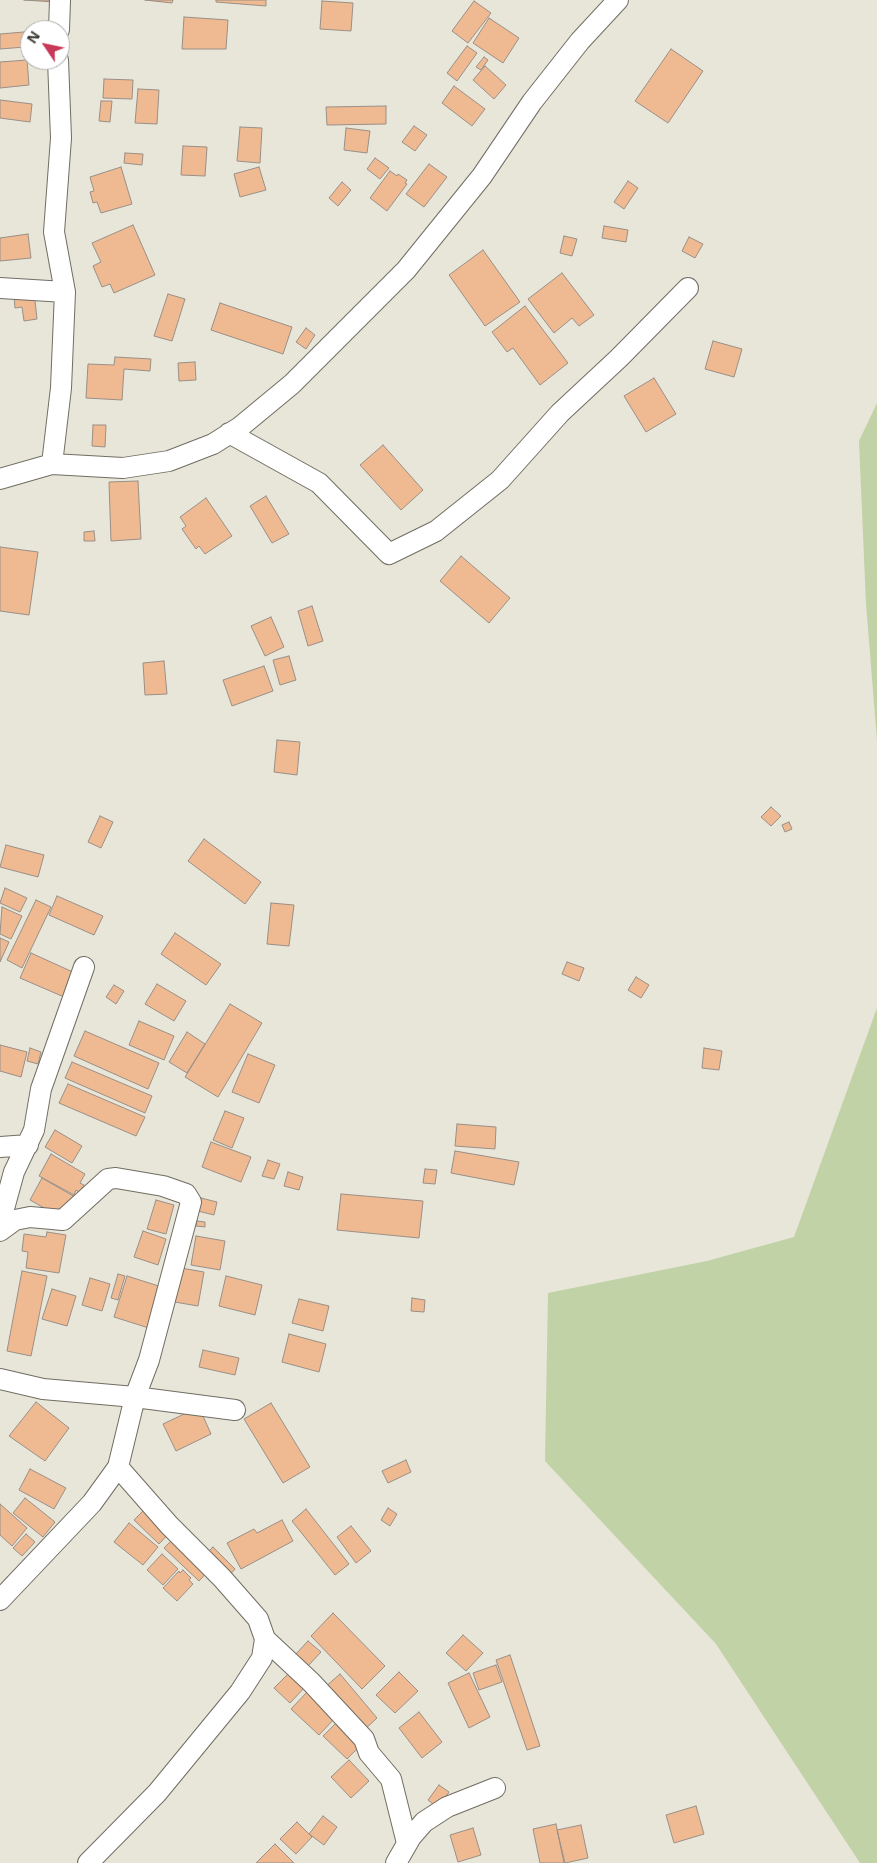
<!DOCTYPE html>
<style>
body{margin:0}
#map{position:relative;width:877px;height:1863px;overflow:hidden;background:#e8e5d9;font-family:"Noto Sans",sans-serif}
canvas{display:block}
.north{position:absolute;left:20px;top:20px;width:50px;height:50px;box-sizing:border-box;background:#fff;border:1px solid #afafad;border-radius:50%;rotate:304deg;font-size:14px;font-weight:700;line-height:20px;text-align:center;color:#373631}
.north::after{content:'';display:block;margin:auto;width:18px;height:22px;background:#c83858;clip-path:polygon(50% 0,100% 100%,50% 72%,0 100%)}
</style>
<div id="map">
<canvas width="877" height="1863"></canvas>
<div class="north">N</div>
</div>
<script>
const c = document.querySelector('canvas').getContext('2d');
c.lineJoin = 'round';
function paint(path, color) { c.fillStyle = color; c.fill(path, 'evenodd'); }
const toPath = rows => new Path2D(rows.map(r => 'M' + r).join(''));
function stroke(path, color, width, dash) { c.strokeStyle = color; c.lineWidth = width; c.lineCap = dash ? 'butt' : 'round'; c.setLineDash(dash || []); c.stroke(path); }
const green = toPath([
 [877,403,877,740,866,604,859,441],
 [877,1008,877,1863,860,1863,716,1644,545,1461,548,1293,707,1261,794,1237]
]);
const building = toPath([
 [24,0,55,0,55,2,24,0],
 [145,0,173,0,172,3,145,0],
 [216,0,266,0,266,6,216,2,216,0],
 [322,1,353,3,351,31,320,29,322,1],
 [474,1,491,13,468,43,452,31,474,1],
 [184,17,228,20,226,49,182,49,184,17],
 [489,18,519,38,503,63,473,43,489,18],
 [24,32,25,47,0,49,0,34,24,32],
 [467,46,477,53,457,81,447,73,467,46],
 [671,49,703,71,668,123,635,101,671,49],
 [484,57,488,60,481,70,476,67,484,57],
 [27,60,29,85,0,88,0,62,27,60],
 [485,66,506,85,494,99,473,80,485,66],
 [104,79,133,80,132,99,103,98,104,79],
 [454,86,485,109,472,126,442,103,454,86],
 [138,89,159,90,157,124,135,123,138,89],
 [0,100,32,104,30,122,0,118,0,100],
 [101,101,112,101,110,122,99,121,101,101],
 [386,106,386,124,327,125,326,107,386,106],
 [414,126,427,135,415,151,402,142,414,126],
 [240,127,262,128,260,163,237,161,240,127],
 [346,128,370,131,367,153,344,150,346,128],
 [183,146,207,147,205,176,181,175,183,146],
 [125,153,143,154,142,165,124,163,125,153],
 [375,158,389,168,380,179,367,169,375,158],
 [429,164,447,177,424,207,406,194,429,164],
 [121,167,132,204,101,213,97,202,93,203,90,192,94,191,90,177,121,167],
 [259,167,266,190,240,197,234,174,259,167],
 [390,171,397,176,398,174,407,180,405,183,407,184,387,211,370,198,390,171],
 [628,181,638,188,624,209,614,202,628,181],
 [342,182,351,190,338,206,329,198,342,182],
 [133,225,155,275,114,293,110,284,102,287,93,266,101,262,92,243,133,225],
 [604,226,628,230,626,242,602,238,604,226],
 [28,234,31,258,0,261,0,238,28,234],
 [564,236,577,239,572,256,560,253,564,236],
 [689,237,703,244,695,258,682,251,689,237],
 [483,250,520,302,485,326,449,275,483,250],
 [562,273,594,315,579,326,572,318,554,333,528,299,562,273],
 [34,292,37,319,24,321,22,307,15,308,14,295,34,292],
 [168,294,185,299,172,341,154,336,168,294],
 [220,303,292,327,283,354,211,330,220,303],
 [525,306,568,363,540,385,513,348,507,352,492,332,525,306],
 [306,328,315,335,306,349,296,342,306,328],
 [713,341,742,349,734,377,705,369,713,341],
 [115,357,151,359,150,371,124,369,122,400,86,398,88,364,114,365,115,357],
 [195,362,196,380,179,381,178,363,195,362],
 [654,378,676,414,646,432,624,396,654,378],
 [93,425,106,425,105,447,92,446,93,425],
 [383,445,423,490,401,510,360,465,383,445],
 [138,481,141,539,111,541,109,482,138,481],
 [266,496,289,534,272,543,250,506,266,496],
 [206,498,232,536,205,554,199,546,196,549,182,529,186,526,180,517,206,498],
 [94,531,95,541,84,541,84,532,94,531],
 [0,547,38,552,29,615,0,611,0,547],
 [461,556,510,598,489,623,440,581,461,556],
 [312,606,323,641,308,646,298,611,312,606],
 [271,617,284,647,265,656,251,626,271,617],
 [289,656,296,680,280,685,273,660,289,656],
 [164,661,167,694,145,695,143,663,164,661],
 [264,666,273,691,232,706,223,680,264,666],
 [277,740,300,742,297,775,274,772,277,740],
 [771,807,781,816,771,826,761,817,771,807],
 [100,816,113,822,101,848,88,842,100,816],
 [789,822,792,829,785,832,782,825,789,822],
 [204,839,261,882,245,904,188,861,204,839],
 [6,845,44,855,38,877,0,867,6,845],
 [5,888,27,898,20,912,0,903,5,888],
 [57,896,103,916,94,935,49,915,57,896],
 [36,900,51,907,22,968,7,960,36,900],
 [271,903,294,905,289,946,267,944,271,903],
 [2,907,22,916,11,939,0,934,2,907],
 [175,933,221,964,206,985,161,954,175,933],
 [0,938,9,942,0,962,0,938],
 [31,953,75,973,64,997,20,978,31,953],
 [567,962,584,968,579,981,562,974,567,962],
 [636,977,649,985,641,998,628,990,636,977],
 [157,984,186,1001,174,1021,145,1004,157,984],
 [114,985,124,991,116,1004,106,997,114,985],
 [230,1004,262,1023,218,1097,185,1077,230,1004],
 [139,1021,174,1036,164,1060,129,1045,139,1021],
 [85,1031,159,1063,148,1089,74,1056,85,1031],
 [187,1032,205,1044,187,1073,169,1062,187,1032],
 [0,1045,27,1052,21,1077,0,1071,0,1045],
 [30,1048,41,1052,38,1064,27,1061,30,1048],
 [704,1048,722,1051,719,1070,702,1068,704,1048],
 [248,1054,275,1065,259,1103,232,1092,248,1054],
 [72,1062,152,1096,145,1113,65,1078,72,1062],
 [68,1084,145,1117,136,1136,59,1103,68,1084],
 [225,1111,244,1118,232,1148,213,1140,225,1111],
 [457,1124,496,1127,495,1149,455,1146,457,1124],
 [55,1130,82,1146,72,1163,45,1147,55,1130],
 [211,1142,251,1157,241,1182,202,1167,211,1142],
 [455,1151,519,1162,514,1185,451,1173,455,1151],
 [51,1154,85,1174,80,1183,84,1185,80,1193,76,1190,74,1195,39,1176,51,1154],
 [268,1160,280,1164,274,1179,262,1176,268,1160],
 [425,1169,437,1170,435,1184,423,1183,425,1169],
 [288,1172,303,1177,299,1190,284,1186,288,1172],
 [42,1178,75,1197,62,1218,30,1200,42,1178],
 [341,1194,423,1201,419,1238,337,1230,341,1194],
 [201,1198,217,1202,214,1215,198,1211,201,1198],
 [156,1200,174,1205,166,1234,147,1229,156,1200],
 [197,1221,205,1222,205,1227,196,1226,197,1221],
 [143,1231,166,1239,158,1265,134,1257,143,1231],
 [47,1232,66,1235,59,1273,26,1268,28,1252,22,1251,24,1234,46,1237,47,1232],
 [196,1236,225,1241,220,1270,191,1265,196,1236],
 [175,1267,204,1272,198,1306,169,1301,175,1267],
 [22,1271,47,1276,31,1356,7,1351,22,1271],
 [118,1274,125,1276,118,1300,111,1298,118,1274],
 [127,1276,165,1288,152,1329,114,1317,127,1276],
 [226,1276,262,1285,255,1315,219,1306,226,1276],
 [90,1278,110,1284,102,1311,82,1305,90,1278],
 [52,1289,76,1296,67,1326,42,1319,52,1289],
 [412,1298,425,1300,424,1312,411,1311,412,1298],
 [299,1299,329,1306,323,1331,292,1323,299,1299],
 [289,1334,326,1344,319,1372,282,1362,289,1334],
 [203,1350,239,1358,235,1375,199,1367,203,1350],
 [36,1402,69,1428,45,1461,9,1436,36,1402],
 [271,1403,310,1467,283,1483,244,1419,271,1403],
 [199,1407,211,1434,176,1451,163,1424,199,1407],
 [406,1460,411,1472,388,1483,382,1471,406,1460],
 [30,1469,66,1488,54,1509,19,1490,30,1469],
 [25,1498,55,1522,43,1537,13,1513,25,1498],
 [0,1504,27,1528,12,1546,0,1535,0,1504],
 [146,1508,171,1531,159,1544,134,1520,146,1508],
 [388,1508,397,1514,390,1526,381,1520,388,1508],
 [306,1509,349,1564,335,1575,292,1521,306,1509],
 [282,1520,293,1541,241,1569,227,1543,254,1529,257,1533,282,1520],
 [129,1523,158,1547,143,1565,114,1542,129,1523],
 [351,1526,371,1551,356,1563,337,1537,351,1526],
 [26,1534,35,1542,22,1556,13,1548,26,1534],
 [176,1536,211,1568,199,1581,164,1548,176,1536],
 [213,1547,235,1569,226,1579,203,1557,213,1547],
 [162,1554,178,1569,163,1585,147,1570,162,1554],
 [183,1570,191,1578,189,1580,193,1584,177,1601,163,1588,179,1571,180,1573,183,1570],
 [333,1613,385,1666,362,1689,311,1636,333,1613],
 [463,1635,483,1653,466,1671,446,1653,463,1635],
 [308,1641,321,1652,307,1667,295,1655,308,1641],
 [510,1655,540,1746,527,1750,496,1660,510,1655],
 [496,1665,502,1682,479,1690,473,1673,496,1665],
 [291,1671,306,1686,290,1703,274,1688,291,1671],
 [399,1672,418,1691,395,1713,376,1695,399,1672],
 [469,1673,490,1717,469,1728,448,1683,469,1673],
 [340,1674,377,1718,362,1732,325,1687,340,1674],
 [309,1690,337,1716,319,1735,291,1709,309,1690],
 [419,1712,442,1742,422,1758,399,1728,419,1712],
 [337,1722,361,1745,347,1759,323,1736,337,1722],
 [349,1760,369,1781,351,1798,331,1777,349,1760],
 [439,1785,449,1792,438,1808,428,1800,439,1785],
 [696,1806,704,1834,674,1843,666,1815,696,1806],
 [323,1816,337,1827,324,1845,309,1834,323,1816],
 [297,1822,312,1837,296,1854,280,1839,297,1822],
 [556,1824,564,1863,540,1863,533,1829,556,1824],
 [581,1825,588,1858,565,1863,557,1830,581,1825],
 [473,1828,481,1855,458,1862,450,1835,473,1828],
 [275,1844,294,1863,256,1863,275,1844]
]);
const minor = toPath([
 [59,30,60,0],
 [0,288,65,292],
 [229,433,319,483,389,554,436,531,500,480,560,413,619,358,688,288],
 [52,464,61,388,65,292,54,232,61,138,58,60],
 [0,479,52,464,123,468,169,461,213,444,240,427,292,384,406,270,482,176,532,102,580,41,618,0],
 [0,1147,28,1145],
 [0,1223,14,1172,34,1130,41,1089,84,967],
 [0,1231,15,1220,30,1217,63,1220,108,1179,116,1178,163,1186,186,1194,191,1202,149,1360,135,1397,118,1467,92,1503,0,1600],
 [0,1379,43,1389,135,1397,235,1410],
 [265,1639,311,1682,364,1739,369,1753,391,1779,407,1843],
 [88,1863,157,1793,240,1692,262,1658,265,1639,258,1619,222,1578,169,1525,118,1467],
 [396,1863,411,1837,424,1822,447,1807,495,1788]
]);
paint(green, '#c0d2a6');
paint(building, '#efba91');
stroke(building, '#998f87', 1);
stroke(minor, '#706d62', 22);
stroke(minor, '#fff', 20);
</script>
